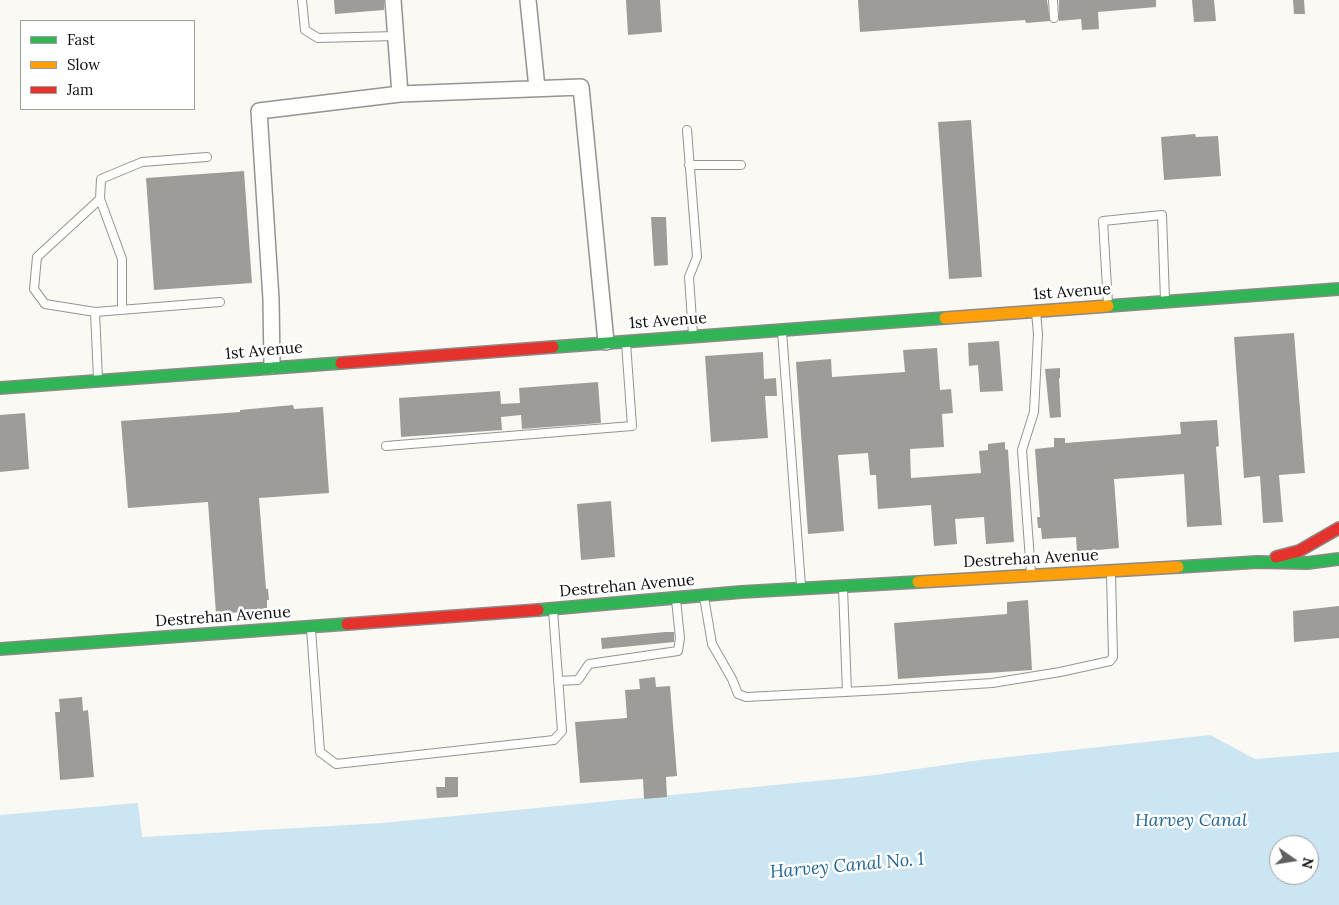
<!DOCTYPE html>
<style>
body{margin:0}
#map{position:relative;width:1339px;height:905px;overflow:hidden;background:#faf9f4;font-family:Lora,serif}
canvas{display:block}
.legend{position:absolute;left:20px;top:20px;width:175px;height:90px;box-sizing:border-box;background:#fff;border:1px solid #9f9f9f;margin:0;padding:6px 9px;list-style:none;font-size:15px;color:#0e0e0e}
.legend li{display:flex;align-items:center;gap:10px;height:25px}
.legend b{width:25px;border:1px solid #9f9f9f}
.north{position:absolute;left:1269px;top:835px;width:50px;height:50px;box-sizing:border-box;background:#fff;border:1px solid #9f9f9f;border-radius:50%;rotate:103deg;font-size:14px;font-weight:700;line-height:20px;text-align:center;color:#0e0e0e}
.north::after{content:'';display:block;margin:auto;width:18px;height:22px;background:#61605e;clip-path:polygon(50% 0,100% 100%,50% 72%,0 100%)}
</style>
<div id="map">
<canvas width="1339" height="905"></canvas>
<ul class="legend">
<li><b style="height:6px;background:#30b455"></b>Fast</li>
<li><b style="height:6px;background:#ff9f0a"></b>Slow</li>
<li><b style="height:6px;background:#e5322d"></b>Jam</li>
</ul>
<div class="north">N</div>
</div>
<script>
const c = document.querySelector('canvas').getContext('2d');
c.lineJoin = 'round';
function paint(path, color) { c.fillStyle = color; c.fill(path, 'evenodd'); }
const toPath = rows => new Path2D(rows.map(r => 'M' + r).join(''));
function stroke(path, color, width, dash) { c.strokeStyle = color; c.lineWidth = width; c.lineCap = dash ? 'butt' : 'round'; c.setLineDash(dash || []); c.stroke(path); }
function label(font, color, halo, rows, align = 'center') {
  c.font = font + ' Lora,serif'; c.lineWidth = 5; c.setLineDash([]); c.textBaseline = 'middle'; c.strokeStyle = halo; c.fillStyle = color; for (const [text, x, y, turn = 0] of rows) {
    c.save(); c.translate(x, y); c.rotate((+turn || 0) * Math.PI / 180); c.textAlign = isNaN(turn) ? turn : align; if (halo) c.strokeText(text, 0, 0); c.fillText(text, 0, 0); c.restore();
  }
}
const water = toPath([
 [1210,735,1255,759,1339,752,1339,905,0,905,0,815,138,803,142,837,382,823,868,776,980,760],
 [1279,845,1309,845,1309,875,1279,875]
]);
const building = toPath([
 [334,0,384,0,384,10,335,14],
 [626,0,660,0,662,32,628,35],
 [858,0,1047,0,1050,21,1026,23,1025,20,860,32],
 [1059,0,1156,0,1156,7,1098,12,1099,29,1082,30,1081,19,1059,21],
 [1192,0,1214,0,1216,21,1194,22],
 [1293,0,1304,0,1305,14,1294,14],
 [971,120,982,277,949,279,938,122],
 [1195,134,1196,137,1218,136,1221,176,1164,180,1161,137],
 [244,171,252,283,154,290,146,178],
 [651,217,666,217,668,265,654,266],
 [1294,333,1305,473,1279,475,1283,522,1263,523,1260,476,1244,478,1234,337],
 [999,341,1003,391,980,392,978,365,969,366,968,343],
 [937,348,940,390,951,389,953,413,942,414,944,447,910,449,911,478,981,473,979,451,988,450,988,444,1005,442,1005,449,1008,450,1014,542,986,544,984,517,955,519,957,544,934,546,931,505,878,509,876,475,870,475,868,453,838,455,844,531,808,534,796,362,831,359,832,377,905,372,903,350],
 [763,352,764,379,776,378,777,396,765,396,768,438,711,442,705,356],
 [1060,368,1060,378,1059,378,1061,417,1050,418,1045,369],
 [598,382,601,423,522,429,521,415,501,417,502,430,401,437,399,398,500,391,501,404,520,403,519,388],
 [293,405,294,409,323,407,329,493,259,498,266,589,268,589,269,600,267,600,267,610,216,614,208,502,128,508,121,421,240,412,240,410],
 [25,413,29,469,0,472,0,415],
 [1217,420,1219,446,1216,447,1222,525,1187,527,1184,474,1114,479,1119,548,1077,552,1076,537,1042,539,1041,528,1038,528,1037,517,1040,517,1035,449,1054,447,1054,438,1065,438,1065,443,1181,434,1180,422],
 [611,501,615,557,581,560,577,504],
 [1028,600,1032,670,898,679,894,623,1007,614,1007,602],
 [1339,606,1339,638,1294,642,1293,611],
 [665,632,674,632,674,642,602,649,601,638],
 [655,677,656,687,670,686,677,776,666,777,667,797,644,799,643,779,580,783,575,722,627,718,625,690,640,689,639,679],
 [82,697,83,711,88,710,94,777,60,780,55,712,60,712,59,699],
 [445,777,458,777,458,797,437,798,436,787,445,787]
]);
const lane = toPath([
 [302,0,305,30,318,38,396,36],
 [1053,0,1054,18],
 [687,130,697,257,689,277,693,335],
 [689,165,741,165],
 [1108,304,1103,221,1162,215,1165,300],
 [122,310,122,259,100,199,101,179,142,162,207,157],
 [95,312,45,304,34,289,37,257,100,199],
 [782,331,801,586],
 [98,379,95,312,220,302],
 [386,446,632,426,626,343],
 [1031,574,1022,450,1034,412,1038,334,1036,312],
 [843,588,847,692],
 [704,597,712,644,732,679,738,694,746,697,883,690,992,683,1060,672,1110,661,1113,657,1111,573],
 [311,629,320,752,336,764,554,740,562,731,553,610],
 [558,681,578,680,589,664,678,651,680,638,676,600]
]);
const street = toPath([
 [393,0,400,94],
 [528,0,537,88],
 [272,366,271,299,259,111,400,94,581,87,606,342]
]);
const fast = toPath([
 [1108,306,1339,289],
 [553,347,945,318],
 [0,388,341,363],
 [1178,567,1257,562,1307,563,1339,559],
 [538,610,741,592,918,582],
 [0,649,347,624]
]);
const slow = toPath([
 [945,318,1108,306],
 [918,582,1178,567]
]);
const jam = toPath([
 [341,363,553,347],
 [1276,557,1299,551,1339,528],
 [347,624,538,610]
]);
const streetNames = [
 ["1st Avenue",1072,292,-4],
 ["1st Avenue",668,321,-4],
 ["1st Avenue",264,351,-5],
 ["Destrehan Avenue",1031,559,-3],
 ["Destrehan Avenue",627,586,-5],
 ["Destrehan Avenue",223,617,-4]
];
const waterNames = [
 ["Harvey Canal",1191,821],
 ["Harvey Canal No. 1",847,866,-5]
];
paint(water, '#cce5f3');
paint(building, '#9e9c99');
stroke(lane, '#949492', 10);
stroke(street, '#949492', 18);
stroke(fast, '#8b8a88', 14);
stroke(slow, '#8b8a88', 14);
stroke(jam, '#8b8a88', 14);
stroke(lane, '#fefefd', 8);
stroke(street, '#fefefd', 15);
stroke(fast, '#30b455', 11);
stroke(slow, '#ff9f0a', 11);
stroke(jam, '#e5322d', 11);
label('16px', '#0e0e0e', '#fff', streetNames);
label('italic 18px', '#206697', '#fff', waterNames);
</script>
